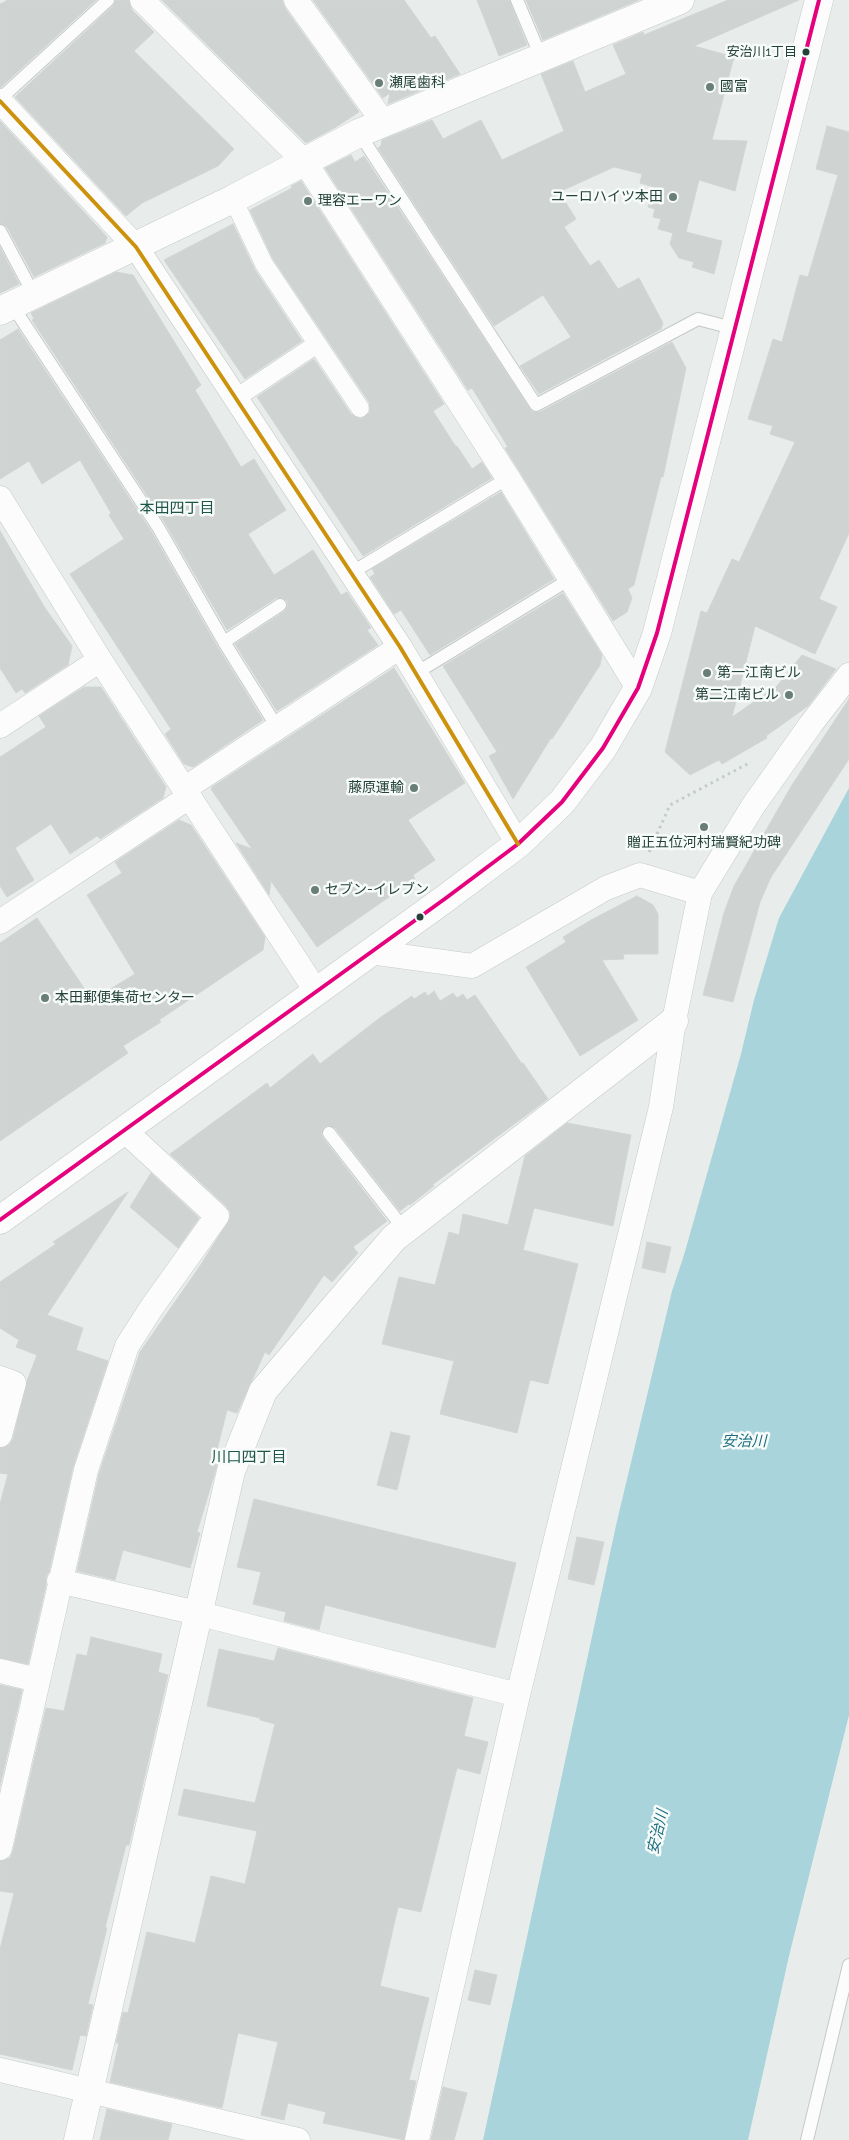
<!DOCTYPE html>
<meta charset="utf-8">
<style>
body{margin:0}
canvas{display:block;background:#e8edeb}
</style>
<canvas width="849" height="2140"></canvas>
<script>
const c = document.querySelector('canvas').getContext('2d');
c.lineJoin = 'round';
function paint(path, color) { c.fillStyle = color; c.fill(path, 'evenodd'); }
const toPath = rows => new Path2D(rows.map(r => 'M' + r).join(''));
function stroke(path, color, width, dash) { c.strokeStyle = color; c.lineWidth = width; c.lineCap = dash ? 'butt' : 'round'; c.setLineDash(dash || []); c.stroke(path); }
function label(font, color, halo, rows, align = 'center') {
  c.font = font + ' Raleway,"Noto Sans JP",sans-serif'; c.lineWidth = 5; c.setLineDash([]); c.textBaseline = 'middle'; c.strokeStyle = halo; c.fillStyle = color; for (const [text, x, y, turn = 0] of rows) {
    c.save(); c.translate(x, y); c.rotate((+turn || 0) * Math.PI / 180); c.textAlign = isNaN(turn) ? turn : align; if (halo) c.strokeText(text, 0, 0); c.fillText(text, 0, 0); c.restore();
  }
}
const water = toPath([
 [849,788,849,1715,789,1956,748,2140,483,2140,617,1521,672,1291,684,1255,741,1054,754,1000,779,918]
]);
const building = toPath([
 [8,0,96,0,0,88,0,4,8,0],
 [116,0,129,0,132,10,154,32,134,51,234,149,218,166,142,203,126,216,15,97,113,6,116,0],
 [162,0,282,0,285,8,359,112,336,127,306,143,162,0],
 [313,0,404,0,431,38,435,36,460,74,388,104,390,93,383,98,313,0],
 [477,0,509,0,527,45,499,56,477,0],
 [526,0,639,0,543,40,526,0],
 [728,0,799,0,694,46,734,57,712,140,747,141,735,191,699,180,686,232,722,241,714,274,692,267,694,262,679,258,670,244,673,233,658,229,661,219,653,217,655,209,648,207,654,187,640,183,642,174,614,167,559,192,576,219,564,227,590,266,599,260,618,289,639,278,663,323,661,329,539,394,520,366,571,337,543,295,494,326,378,148,381,146,382,140,432,120,443,139,481,120,502,160,564,131,541,74,573,61,585,92,626,74,613,45,643,32,644,35,728,0],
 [0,121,107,237,105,243,34,277,7,227,0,223,0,121],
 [827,126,849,132,849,533,819,599,837,607,815,654,755,626,732,717,777,686,802,655,836,669,808,706,766,736,767,738,722,764,719,760,690,775,665,752,701,611,707,613,732,559,739,562,795,442,770,434,773,426,748,419,773,339,782,342,800,275,808,277,838,175,816,169,827,126],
 [351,155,355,162,364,156,532,412,540,412,672,342,686,368,663,477,661,477,634,585,628,589,632,598,627,612,613,621,505,448,508,447,472,388,468,390,325,168,351,155],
 [301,181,444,404,433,411,456,447,457,446,472,469,482,462,492,478,363,556,257,397,314,359,351,414,361,419,370,412,369,402,273,259,250,210,292,188,291,186,301,181],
 [233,224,255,270,302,341,245,379,164,260,233,224],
 [0,248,19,284,0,293,0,248],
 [116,272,133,275,201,385,195,390,241,467,254,459,286,510,248,534,274,575,313,550,341,595,347,592,371,628,367,630,378,645,277,711,235,644,285,611,288,605,287,601,283,598,276,598,227,630,165,523,32,320,34,319,31,313,116,272],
 [18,329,151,531,217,646,263,720,193,767,184,764,165,734,171,729,70,574,124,539,109,515,111,513,80,460,42,484,29,461,0,479,0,340,18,329],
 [501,492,554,579,430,655,401,610,394,614,370,577,375,574,372,569,501,492],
 [0,531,45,608,72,646,68,665,25,693,22,689,16,693,0,668,0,531],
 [563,593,602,655,600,665,562,724,552,739,551,738,513,799,489,756,497,752,443,666,563,593],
 [394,668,465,783,408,820,435,860,413,875,415,879,317,947,271,881,269,895,236,843,252,849,211,789,212,787,394,668],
 [84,687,101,687,166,787,163,798,100,839,97,836,70,854,51,824,15,848,34,880,7,897,0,886,0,757,46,727,39,716,84,687],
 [849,699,849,759,771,877,760,902,733,1002,703,995,724,913,734,886,792,785,849,699],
 [179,820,191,825,265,937,263,950,159,1020,161,1022,123,1046,128,1053,0,1141,0,943,37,918,92,1000,135,974,87,895,122,873,115,862,179,820],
 [637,896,653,905,658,914,658,954,623,954,624,959,602,960,638,1020,580,1056,526,967,566,942,563,937,591,920,637,896],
 [434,991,440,1001,453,993,457,998,463,994,467,1000,475,995,522,1064,523,1063,548,1099,432,1185,434,1186,410,1205,409,1204,400,1211,335,1128,328,1125,324,1127,321,1134,323,1138,387,1221,353,1247,358,1253,332,1282,324,1275,269,1355,265,1352,237,1413,227,1410,215,1458,219,1459,197,1532,200,1533,190,1568,123,1550,115,1580,77,1571,99,1474,140,1352,200,1266,230,1218,230,1212,226,1206,170,1154,267,1083,270,1088,313,1054,320,1064,381,1017,412,996,414,999,425,992,428,996,434,991],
 [567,1123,631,1135,613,1226,534,1208,523,1250,578,1264,548,1384,530,1380,517,1433,440,1414,454,1361,382,1344,399,1277,435,1285,449,1232,459,1235,463,1214,508,1225,525,1156,567,1123],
 [151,1173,199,1218,178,1248,130,1207,151,1173],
 [128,1192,47,1315,83,1328,76,1350,108,1361,73,1467,49,1572,46,1577,46,1585,28,1664,0,1658,0,1504,8,1474,0,1473,0,1448,9,1445,13,1439,27,1381,37,1355,16,1347,19,1340,0,1328,0,1282,56,1244,53,1242,128,1192],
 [647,1242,671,1247,665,1273,642,1268,647,1242],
 [391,1432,410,1436,397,1490,377,1485,391,1432],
 [254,1499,516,1563,495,1648,325,1605,319,1630,284,1621,286,1612,253,1604,261,1572,237,1567,254,1499],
 [577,1537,604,1542,594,1585,568,1579,577,1537],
 [91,1637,162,1654,158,1672,168,1675,129,1845,126,1845,105,1928,107,1928,88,2004,93,2005,86,2036,80,2035,72,2070,0,2054,0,1949,14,1893,0,1891,0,1861,10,1858,13,1851,46,1708,64,1711,77,1654,87,1656,91,1637],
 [278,1648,473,1698,464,1736,488,1742,480,1774,457,1768,421,1912,398,1907,380,1986,429,1998,409,2080,416,2081,404,2140,323,2123,326,2112,288,2103,284,2120,261,2115,278,2042,238,2033,222,2108,110,2082,119,2043,116,2043,123,2012,128,2013,147,1932,195,1943,211,1876,245,1884,257,1831,178,1815,184,1789,255,1803,275,1724,260,1720,260,1718,207,1706,219,1649,274,1661,278,1648],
 [0,1685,22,1690,0,1786,0,1685],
 [475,1970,497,1975,490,2005,468,2000,475,1970],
 [443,2087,467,2093,454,2140,431,2140,443,2087],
 [107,2109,172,2124,168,2140,100,2140,107,2109]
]);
const path = toPath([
 [649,852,670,805,751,762]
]);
const service = toPath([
 [517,0,541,57],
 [0,99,108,0],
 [359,133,536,405,698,319,736,329],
 [0,231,34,295],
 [12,305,158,527,224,642,277,727],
 [351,573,508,478],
 [224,642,280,605],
 [416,673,570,579],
 [329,1133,404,1229],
 [807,2140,849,1965]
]);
const pedestrian = toPath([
 [233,199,264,264,360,408],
 [236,398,317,344]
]);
const minor = toPath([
 [142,0,305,162,508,478,638,688],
 [296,0,384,123],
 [0,101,136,247,400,647,518,844],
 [0,498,100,660,316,991],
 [0,726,100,660],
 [184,789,400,647],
 [0,922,189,797],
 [370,952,472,966,606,888,640,875,700,893],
 [0,1378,14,1383,0,1435],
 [59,1581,197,1613,518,1695],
 [0,1671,37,1680],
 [0,1848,86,1470,127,1346,152,1307,217,1216,124,1130],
 [0,2070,298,2140],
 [417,2140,518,1695,661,1107,674,1021,700,893,753,806,811,724,849,675]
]);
const tertiary = toPath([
 [0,311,233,199,359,133,680,0],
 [0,1220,446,898,518,844,562,802,603,748,638,688,657,633,819,0],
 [78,2140,231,1471,263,1391,394,1238,674,1021]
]);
const bus1 = toPath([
 [0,1220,446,898,518,844,562,802,603,748,638,688,657,633,819,0]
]);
const bus2 = toPath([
 [0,101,136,247,400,647,518,844]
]);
const markers = [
 [806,52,4.5,"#24423a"],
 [379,83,5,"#697e78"],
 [710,87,5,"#697e78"],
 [673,197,5,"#697e78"],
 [308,201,5,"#697e78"],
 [707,673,5,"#697e78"],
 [789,695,5,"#697e78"],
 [414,788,5,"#697e78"],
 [704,827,5,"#697e78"],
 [315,890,5,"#697e78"],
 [420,917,4.5,"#24423a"],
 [45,998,5,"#697e78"]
];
const busNames = [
 ["安治川1丁目",797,52]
];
const poiNames = [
 ["瀬尾歯科",389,83],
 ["國富",720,87],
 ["ユーロハイツ本田",663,197,"right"],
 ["理容エーワン",318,201],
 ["第一江南ビル",717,673],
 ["第二江南ビル",779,695,"right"],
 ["藤原運輸",404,788,"right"],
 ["贈正五位河村瑞賢紀功碑",704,843,"center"],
 ["セブン-イレブン",325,890],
 ["本田郵便集荷センター",55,998]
];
const neighbourhoodNames = [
 ["本田四丁目",177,508],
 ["川口四丁目",249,1457]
];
const waterNames = [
 ["安治川",744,1441],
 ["安治川",658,1832,-77]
];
paint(water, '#a9d4db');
paint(building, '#cfd4d2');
stroke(building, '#d1d6d4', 1);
stroke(service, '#c5cac8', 14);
stroke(pedestrian, '#c5cac8', 19);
stroke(minor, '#c5cac8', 25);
stroke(tertiary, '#c5cac8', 29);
stroke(path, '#c3ccca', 3, [2.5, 4]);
stroke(service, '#fcfcfc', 12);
stroke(pedestrian, '#fcfcfc', 18);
stroke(minor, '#fcfcfc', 24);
stroke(tertiary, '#fcfcfc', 28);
stroke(bus1, '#e5007d', 4);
stroke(bus2, '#cd920c', 4);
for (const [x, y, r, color] of markers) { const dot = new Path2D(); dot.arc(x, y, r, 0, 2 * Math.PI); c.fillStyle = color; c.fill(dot); stroke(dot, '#f7fbf9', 2); }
label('13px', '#24423a', '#f7fbf9', busNames, 'right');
label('14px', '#24423a', '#f7fbf9', poiNames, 'left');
label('15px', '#1f5548', '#f7fbf9', neighbourhoodNames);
label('italic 15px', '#1c6f80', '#f7fbf9', waterNames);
</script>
